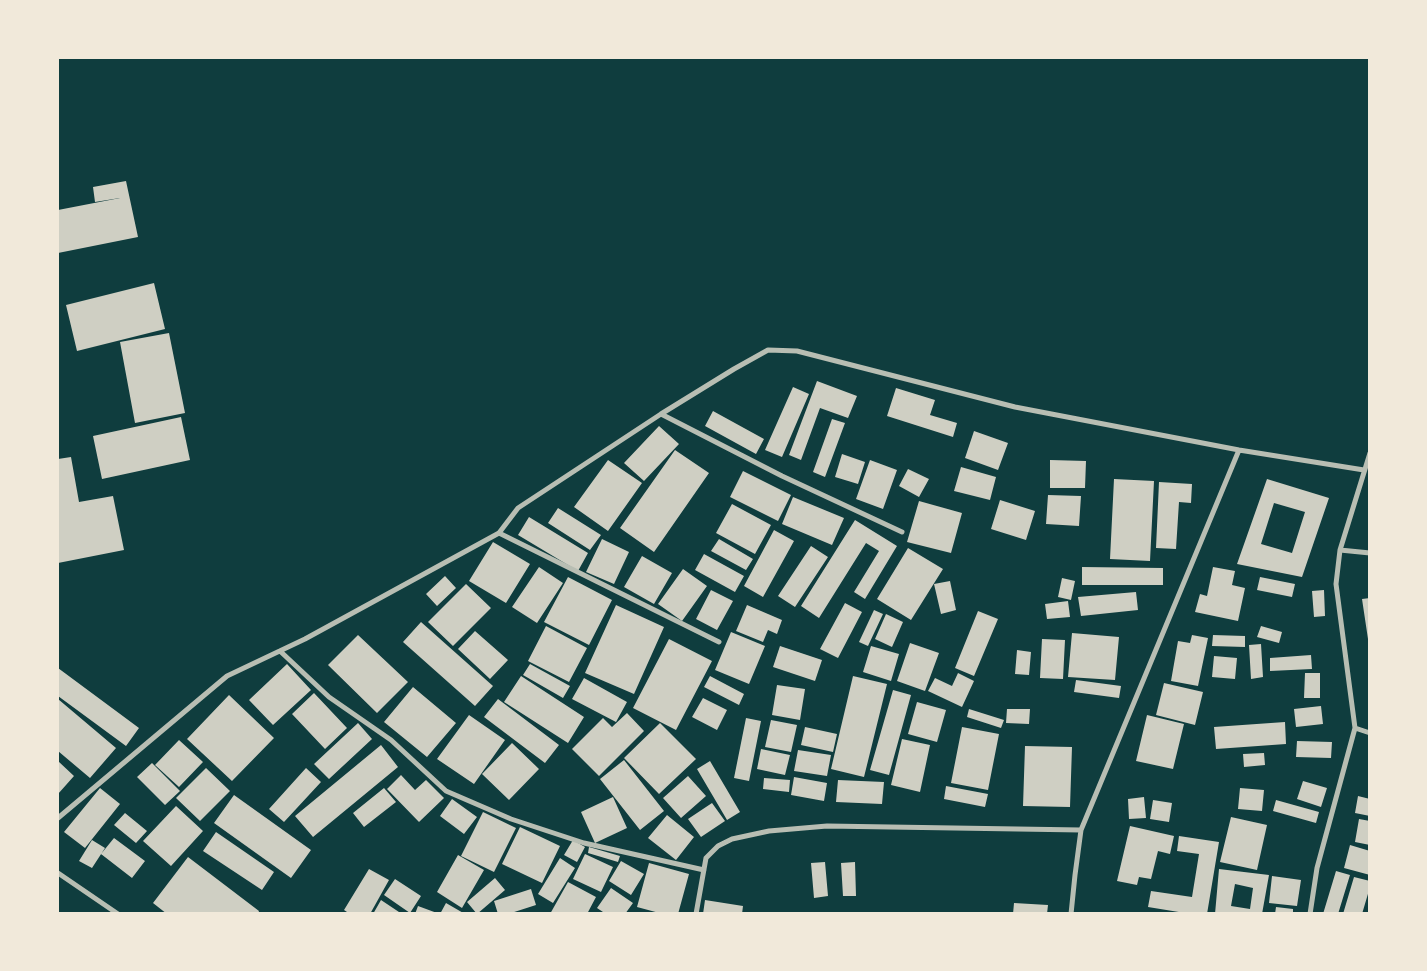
<!DOCTYPE html>
<style>
body{margin:0}
#map{position:relative;width:1427px;height:971px;overflow:hidden;background:#0f3d3e;font-family:"Crimson Pro",serif}
canvas{display:block}
.frame{position:absolute;inset:0;border:59px solid #f1e9da;pointer-events:none}
</style>
<div id="map">
<canvas width="1427" height="971"></canvas>
<div class="frame"></div>
</div>
<script>
const c = document.querySelector('canvas').getContext('2d');
c.lineJoin = 'round';
function paint(path, color) { c.fillStyle = color; c.fill(path, 'evenodd'); }
const toPath = rows => new Path2D(rows.map(r => 'M' + r).join(''));
function stroke(path, color, width, dash) { c.strokeStyle = color; c.lineWidth = width; c.lineCap = dash ? 'butt' : 'round'; c.setLineDash(dash || []); c.stroke(path); }
const building = toPath([
 [126,181,138,237,58,253,58,210,120,198,95,202,93,187],
 [154,283,165,329,77,351,66,305],
 [169,333,185,413,135,423,120,342],
 [817,381,857,396,848,418,820,408,801,460,789,455],
 [793,387,809,394,782,457,765,450],
 [896,388,935,400,930,415,957,423,953,437,887,416],
 [713,411,764,439,756,454,705,426],
 [181,417,190,460,102,479,93,436],
 [832,419,845,423,825,477,813,472],
 [659,426,679,444,644,481,624,463],
 [974,431,1008,443,998,470,965,458],
 [675,450,709,473,654,552,620,528],
 [842,454,865,462,858,484,835,477],
 [71,457,79,502,113,496,124,550,58,563,58,459],
 [608,460,642,483,608,531,574,507],
 [870,460,897,470,883,509,856,499],
 [1050,460,1086,461,1085,488,1050,488],
 [961,467,996,477,990,500,954,491],
 [908,469,929,479,919,497,899,486],
 [743,471,791,495,778,521,730,497],
 [1114,479,1154,481,1150,561,1110,559],
 [1267,479,1329,498,1302,577,1237,564],
 [1274,503,1305,512,1292,553,1261,544],
 [1159,482,1192,484,1191,503,1179,502,1176,549,1156,548],
 [1048,495,1081,496,1079,526,1046,524],
 [793,497,844,518,832,545,782,524],
 [1000,500,1035,511,1026,540,991,529],
 [919,501,962,513,951,553,907,542],
 [732,504,771,525,755,554,716,533],
 [558,508,601,535,590,550,548,523],
 [529,517,588,553,578,571,518,535],
 [855,520,897,546,865,599,854,592,879,551,866,543,819,618,801,606],
 [774,530,794,541,763,597,744,586],
 [602,539,629,552,614,584,586,572],
 [719,539,753,559,746,570,711,551],
 [493,542,530,564,506,603,469,581],
 [811,546,828,557,795,607,778,596],
 [908,548,943,569,911,620,877,599],
 [704,554,744,576,735,592,695,570],
 [642,556,672,573,654,604,624,587],
 [539,567,563,583,537,623,512,607],
 [1082,567,1163,568,1163,585,1082,585],
 [1213,567,1235,571,1232,585,1245,588,1238,621,1195,612,1200,594,1207,596],
 [683,569,707,586,682,621,658,604],
 [445,576,456,588,437,606,426,594],
 [568,577,612,600,589,645,544,622],
 [1260,577,1295,584,1292,597,1257,590],
 [1062,578,1075,581,1071,600,1058,597],
 [950,581,956,610,941,614,934,584],
 [466,584,491,608,453,646,428,622],
 [711,590,733,601,717,630,696,619],
 [1324,590,1325,616,1314,617,1312,591],
 [1136,592,1138,610,1081,616,1078,597],
 [1370,598,1370,639,1368,639,1362,599],
 [1068,601,1070,617,1047,619,1045,604],
 [845,603,862,612,838,658,820,649],
 [616,605,664,627,634,694,585,673],
 [747,605,782,620,777,634,768,630,763,642,736,631],
 [874,610,883,614,868,646,859,642],
 [978,611,998,619,974,676,955,668],
 [886,614,903,622,892,647,875,639],
 [421,622,493,686,475,706,403,642],
 [546,626,587,648,569,682,528,661],
 [1261,626,1282,632,1279,643,1257,637],
 [475,631,508,660,490,679,458,649],
 [731,632,765,646,749,684,715,670],
 [1072,633,1119,637,1115,680,1068,677],
 [358,635,408,682,377,713,328,665],
 [1192,635,1208,638,1198,686,1171,681,1178,641,1190,643],
 [1213,635,1245,636,1245,647,1212,646],
 [669,639,712,661,676,730,633,708],
 [1042,639,1065,640,1063,679,1040,678],
 [910,643,939,653,925,691,897,681],
 [1261,644,1263,677,1251,679,1249,645],
 [780,646,822,660,815,681,773,667],
 [871,646,899,654,891,681,863,672],
 [1017,650,1031,652,1029,675,1015,674],
 [1311,655,1312,669,1270,671,1270,658],
 [1214,656,1237,658,1235,679,1212,677],
 [287,664,311,690,273,725,249,700],
 [530,664,570,686,563,698,523,675],
 [58,668,139,728,126,746,58,696],
 [958,673,974,681,962,707,928,691,935,678,952,686],
 [1305,673,1320,673,1320,698,1304,698],
 [521,676,584,717,568,743,504,702],
 [710,676,744,694,739,705,704,687],
 [853,676,887,684,864,777,831,769],
 [584,678,627,702,616,722,572,699],
 [1076,680,1121,686,1119,698,1074,692],
 [1164,683,1203,692,1195,725,1156,715],
 [777,685,805,689,800,720,772,715],
 [413,687,456,723,427,757,384,722],
 [893,690,911,695,889,775,870,770],
 [314,693,347,728,325,749,292,714],
 [229,695,274,738,232,781,187,739],
 [703,698,727,710,717,730,692,717],
 [58,699,116,748,90,778,58,751],
 [498,699,559,745,545,763,484,717],
 [917,702,946,710,937,742,908,734],
 [1321,706,1323,724,1296,727,1294,709],
 [969,709,1004,720,1001,728,967,717],
 [1007,709,1030,709,1029,724,1006,723],
 [627,713,644,731,599,776,572,749,603,718,612,727],
 [469,715,505,740,474,784,437,759],
 [1147,715,1184,724,1173,769,1136,761],
 [746,718,761,721,749,781,734,778],
 [771,720,797,725,791,752,765,747],
 [1285,722,1286,744,1216,749,1214,727],
 [358,723,372,739,329,779,314,764],
 [660,723,696,759,659,794,624,758],
 [805,727,837,734,833,752,801,745],
 [962,727,999,734,988,790,951,783],
 [902,739,930,745,920,792,891,785],
 [179,740,203,762,179,787,155,765],
 [1297,741,1332,742,1331,758,1296,757],
 [512,743,539,769,509,800,482,774],
 [381,745,398,767,313,837,295,816],
 [1025,746,1072,747,1070,807,1023,806],
 [761,749,790,755,785,775,757,769],
 [798,750,831,755,827,776,794,771],
 [1264,753,1265,765,1244,767,1243,754],
 [624,760,664,811,640,830,600,779],
 [58,761,74,776,58,794],
 [710,761,740,812,727,820,697,769],
 [152,763,180,791,165,805,137,777],
 [206,768,230,791,200,821,176,798],
 [306,768,321,782,284,822,269,809],
 [401,775,415,790,426,780,444,798,419,822,387,789],
 [688,776,706,796,681,818,663,798],
 [794,777,827,783,824,801,791,795],
 [764,778,790,780,789,792,763,789],
 [838,780,884,782,882,804,836,802],
 [1303,781,1327,788,1321,807,1297,799],
 [946,786,988,794,985,807,944,799],
 [100,788,120,804,85,848,64,832],
 [384,788,396,802,364,827,353,813],
 [1240,788,1264,790,1262,811,1238,809],
 [234,795,311,850,291,878,214,823],
 [1358,796,1370,799,1370,816,1355,813],
 [613,797,627,828,595,843,581,812],
 [1144,797,1146,818,1129,819,1128,799],
 [452,799,477,817,464,834,440,816],
 [1153,800,1172,803,1169,822,1150,819],
 [1276,800,1319,812,1316,823,1273,811],
 [712,803,725,821,701,837,688,819],
 [176,806,203,831,171,866,143,841],
 [483,812,516,828,494,872,461,856],
 [125,813,147,831,136,843,114,825],
 [667,815,694,837,676,860,648,838],
 [1231,817,1267,825,1257,870,1220,862],
 [1359,819,1370,821,1370,845,1355,842],
 [1130,826,1174,836,1170,854,1158,851,1151,879,1139,877,1137,885,1117,881],
 [520,827,560,846,542,883,502,864],
 [216,832,274,872,262,890,203,851],
 [1179,836,1219,842,1207,914,1191,914,1148,907,1151,891,1192,897,1199,854,1177,851],
 [114,838,145,861,132,878,101,854],
 [92,840,105,848,92,868,79,861],
 [573,840,585,847,577,862,564,855],
 [1350,845,1370,851,1370,875,1344,868],
 [589,847,620,856,618,862,588,853],
 [585,854,613,867,601,892,573,879],
 [458,855,484,870,462,908,437,892],
 [188,857,259,911,258,914,167,914,153,903],
 [560,858,575,868,553,903,538,894],
 [621,861,644,874,631,895,609,881],
 [825,862,828,896,814,898,811,863],
 [855,862,856,896,843,896,841,863],
 [649,863,689,874,678,914,663,914,637,907],
 [369,869,389,880,370,914,350,914,344,910],
 [1219,869,1269,875,1262,914,1215,914],
 [1235,884,1253,888,1250,909,1231,906],
 [1336,871,1350,875,1338,914,1323,914],
 [1272,876,1301,880,1297,906,1269,903],
 [1354,877,1370,881,1370,887,1362,914,1343,914],
 [495,878,505,890,477,914,467,902],
 [395,879,421,896,410,913,384,895],
 [568,882,596,897,587,914,550,914],
 [611,888,633,903,625,914,606,914,597,908],
 [531,889,536,905,508,914,498,914,494,901],
 [381,900,402,914,373,914],
 [705,900,743,906,742,914,703,914],
 [446,903,465,914,440,914],
 [1014,903,1048,905,1047,914,1013,914],
 [418,906,437,913,437,914,415,914],
 [1276,907,1293,909,1293,914,1275,914]
]);
const minor = toPath([
 [661,414,782,476,902,532],
 [499,533,719,642],
 [1340,550,1370,553],
 [280,651,329,697,391,740,446,791,511,819,584,843,704,870],
 [1355,728,1370,733],
 [58,818,227,676,305,639,499,533,518,508,661,414,734,369,768,350,797,351,1015,407,1239,450,1364,470],
 [58,873,118,914],
 [696,914,706,858,718,846,732,839,769,831,827,826,1081,830],
 [1071,914,1075,875,1081,830,1239,450],
 [1310,914,1317,868,1355,728,1336,584,1340,550,1370,453]
]);
paint(building, '#cfcfc3');
stroke(minor, '#b8beb3', 5);
</script>
